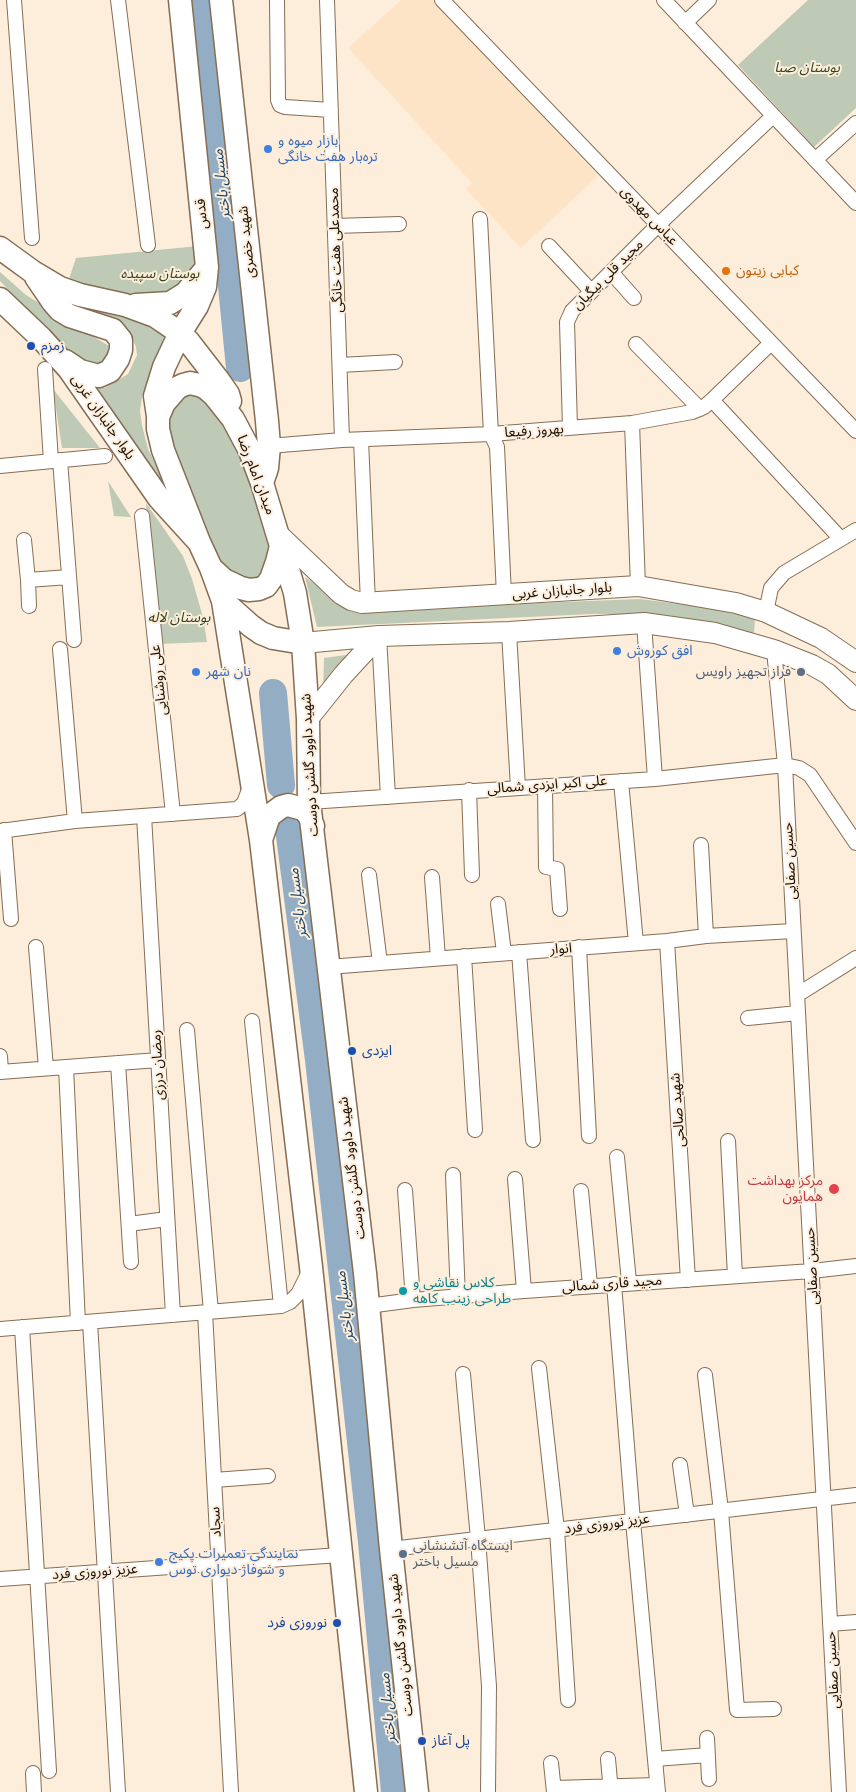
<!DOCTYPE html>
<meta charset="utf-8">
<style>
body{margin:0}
canvas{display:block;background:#fdeddb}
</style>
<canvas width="856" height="1792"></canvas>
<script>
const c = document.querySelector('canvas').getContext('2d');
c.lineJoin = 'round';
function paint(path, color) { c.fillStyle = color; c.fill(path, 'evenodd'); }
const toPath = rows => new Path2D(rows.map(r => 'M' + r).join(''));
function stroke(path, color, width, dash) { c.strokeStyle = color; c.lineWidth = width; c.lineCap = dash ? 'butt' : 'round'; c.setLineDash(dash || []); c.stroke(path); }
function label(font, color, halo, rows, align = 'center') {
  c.font = font + ' "Libre Baskerville","Noto Sans Arabic",serif'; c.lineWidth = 4; c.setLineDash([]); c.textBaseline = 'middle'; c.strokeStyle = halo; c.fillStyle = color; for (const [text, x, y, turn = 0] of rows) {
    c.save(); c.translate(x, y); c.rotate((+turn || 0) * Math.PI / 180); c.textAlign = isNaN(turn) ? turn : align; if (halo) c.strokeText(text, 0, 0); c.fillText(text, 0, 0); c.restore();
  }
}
const built = toPath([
 [401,0,434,0,598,176,521,248,466,189,472,183,348,48]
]);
const green = toPath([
 [808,0,856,0,856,108,814,147,738,65],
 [198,246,195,270,187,287,145,298,83,285,69,279,76,258],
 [0,272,26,295,109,346,110,349,107,361,96,368,69,353,0,281],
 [76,306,106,312,136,320,171,339,151,373,142,396,140,411,142,425,148,449,168,489,89,381,97,387,105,388,128,374,137,355,136,347,133,340,125,329],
 [53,389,100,448,62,448],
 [201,393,223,417,247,467,270,534,270,550,259,583,225,570,212,553,165,424,178,396],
 [108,481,131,517,114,516],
 [146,503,183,556,192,579,203,617,207,642,159,644],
 [305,577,336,599,486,605,640,599,725,610,755,619,754,633,700,622,643,614,592,614,317,627],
 [360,653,335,668,323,692,324,658]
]);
const river = toPath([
 [204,0,240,368],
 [273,693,281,785],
 [288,820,319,1060,372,1542,395,1792]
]);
const minor = toPath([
 [14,0,32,238],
 [118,0,148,245],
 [277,0,278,100,280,105,285,107,331,110],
 [327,0,342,440],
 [442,0,856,431],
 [664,0,856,203],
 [685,23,709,0],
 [815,160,856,123],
 [480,219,491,434,497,447,504,595],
 [335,226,399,224],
 [549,246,591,291],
 [611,272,634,298],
 [636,344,700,409],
 [340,365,395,362],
 [45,369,51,461],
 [712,400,841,539],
 [632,423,638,586],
 [570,428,567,322,572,311,658,225,773,116],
 [361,440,368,603],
 [269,446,342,440,491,434,632,423,692,412,704,407,712,400,771,343],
 [60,460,74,640],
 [0,466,105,456],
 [142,516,173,814],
 [24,540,28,580,69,577],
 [28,580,29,606],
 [766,612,771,588,784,573,856,530],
 [644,623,655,779],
 [509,632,518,788],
 [379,636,388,797],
 [60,649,75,821],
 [774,650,785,765,839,1792],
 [621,781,636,943],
 [545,786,546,867,557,869,560,909],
 [469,790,472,875],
 [309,802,655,779,785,765,799,768,810,775,856,843],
 [144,816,173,1315],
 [4,830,11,919],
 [0,831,75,821,237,809,244,803,250,787],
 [701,845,706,936],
 [369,875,380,963],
 [432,877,438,958],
 [498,904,504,953],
 [667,941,688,1280],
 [36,947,46,1068],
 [579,947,589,1136],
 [519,952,533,1140],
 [464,956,475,1130],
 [328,967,667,941,706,936,793,931],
 [797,995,856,958],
 [748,1018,798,1013],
 [252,1021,281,1306],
 [187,1030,211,1312],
 [0,1056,1,1072],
 [118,1063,131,1262],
 [66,1067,78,1323],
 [0,1072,158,1060],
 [728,1141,735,1276],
 [617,1157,629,1282],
 [453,1175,458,1297],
 [515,1179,524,1291],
 [405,1190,413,1300],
 [581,1191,590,1285],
 [129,1224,167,1219],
 [614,1284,633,1521,658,1792],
 [368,1306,413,1300,524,1291,812,1271,856,1266],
 [205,1312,231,1792],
 [90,1322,118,1792],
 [22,1327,49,1771],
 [0,1329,281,1306,290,1302,298,1294,310,1270],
 [539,1368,557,1530,568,1700],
 [463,1374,478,1539,489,1686,488,1792],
 [705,1375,721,1511,737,1710,774,1709],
 [680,1465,687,1515],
 [214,1480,268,1476],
 [391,1549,856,1495],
 [0,1579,340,1555],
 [830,1624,856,1622],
 [707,1738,709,1779],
 [608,1759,611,1792],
 [655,1759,708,1755],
 [551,1763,554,1792],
 [33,1773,34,1792],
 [554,1788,657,1785]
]);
const secondary = toPath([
 [278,534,341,594,351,600,362,603,638,586,736,603,766,612,821,638,856,662],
 [303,643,379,636,509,632,644,623,715,633,774,650,812,665,828,674,856,700],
 [308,719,344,674,379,636]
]);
const primary = toPath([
 [221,0,267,421,269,446,267,468,262,483],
 [0,248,33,272,60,288,80,295,125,305,155,316,180,333,188,341,219,381,228,394,230,401],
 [36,277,53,302,60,310,70,316,113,330,121,340,121,350,118,359,110,371,99,376,80,371,65,361],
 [0,299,41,338,69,369,159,498,199,542,211,568,224,580,241,588,249,590,259,589,266,586,271,579,277,562,281,546,262,483,250,451,233,419,214,395,206,388,199,385,190,383,183,385,177,388,164,403,158,417,158,429,163,450,199,542],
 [136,305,170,303,186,293,205,270],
 [158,416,155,396,164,367,180,333,197,306,205,287,207,267,180,0],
 [281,546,295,593,303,643,308,719,309,802,365,1273,391,1549,417,1792],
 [211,568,223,601,261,840,311,1267,366,1792],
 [223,601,251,626,261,633,273,638,303,643],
 [261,840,269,816,281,807,288,805,303,809,309,815,313,826]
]);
const markers = [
 [268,149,5,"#3f7fe0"],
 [726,271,5,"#e8710a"],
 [31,346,5,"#1a4fb4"],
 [617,651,5,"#3f7fe0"],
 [196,672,5,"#3f7fe0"],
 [801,672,5,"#5c6f8a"],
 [352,1051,5,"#1a4fb4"],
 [834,1189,6,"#e0444e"],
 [403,1291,5,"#0f9aa8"],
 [403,1554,5,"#5c6f8a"],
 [159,1562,5,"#3f7fe0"],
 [337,1623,5,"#1a4fb4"],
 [422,1741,5,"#1a4fb4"]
];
const parkNames = [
 ["بوستان صبا",807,68],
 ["بوستان سپیده",160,274],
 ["بوستان لاله",179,618]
];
const shopNames = [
 ["بازار میوه و",278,141],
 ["تره‌بار هفت خانگی",278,157],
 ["افق کوروش",627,651],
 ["نان شهر",206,672],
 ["نمایندگی تعمیرات پکیج",169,1554],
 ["و شوفاژ دیواری توس",169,1570]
];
const streetNames = [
 ["قدس",202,214,-96],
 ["عباس مهدوی",649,216,46],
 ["شهید خضری",247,242,-96],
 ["محمدعلی هفت خانگی",336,250,-92],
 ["مجید قلی بیگیان",608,275,-45],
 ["بلوار جانبازان غربی",103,417,55],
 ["بهروز رفیعا",534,431,-4],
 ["میدان امام رضا",256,475,69],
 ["بلوار جانبازان غربی",562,591,-4],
 ["علی روشنایی",159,680,-96],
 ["شهید داوود گلشن دوست",310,765,-93],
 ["علی اکبر ایزدی شمالی",547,785,-4],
 ["حسین صفایی",790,861,-93],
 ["انوار",561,949,-4],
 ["رمضان درزی",158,1065,-93],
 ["شهید صالحی",678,1110,-94],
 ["شهید داوود گلشن دوست",352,1168,-97],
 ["حسین صفایی",812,1266,-93],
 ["مجید قاری شمالی",612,1284,-4],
 ["سجاد",216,1522,-93],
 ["عزیز نوروزی فرد",607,1524,-7],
 ["عزیز نوروزی فرد",95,1572,-4],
 ["شهید داوود گلشن دوست",401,1645,-96],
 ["حسین صفایی",833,1670,-93]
];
const foodNames = [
 ["کبابی زیتون",736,271]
];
const transitNames = [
 ["زمزم",41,346],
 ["ایزدی",362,1051],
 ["نوروزی فرد",327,1623,"right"],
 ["پل آغاز",432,1741]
];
const serviceNames = [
 ["فراز تجهیز راویس",791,672],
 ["ایستگاه آتشنشانی",413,1546,"left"],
 ["مسیل باختر",413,1562,"left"]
];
const healthNames = [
 ["مرکز بهداشت",823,1181],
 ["همایون",823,1197]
];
const cultureNames = [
 ["کلاس نقاشی و",413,1283],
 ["طراحی زینب کاهه",413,1299]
];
const waterNames = [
 ["مسیل باختر",222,184,-96],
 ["مسیل باختر",298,903,-97],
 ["مسیل باختر",345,1306,-97],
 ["مسیل باختر",388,1708,-95]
];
paint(built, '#fee4c7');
paint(green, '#bfcab6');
stroke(river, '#93adc4', 28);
stroke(minor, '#856e53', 16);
stroke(secondary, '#856e53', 22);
stroke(primary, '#856e53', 25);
stroke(minor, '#fff', 14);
stroke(secondary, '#fff', 20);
stroke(primary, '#fff', 22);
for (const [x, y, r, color] of markers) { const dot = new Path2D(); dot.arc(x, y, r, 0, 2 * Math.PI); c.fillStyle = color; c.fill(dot); stroke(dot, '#fdeddb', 2); }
label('italic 14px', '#314518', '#fdeddb', parkNames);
label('14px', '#366cbe', '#fdeddb', shopNames, 'left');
label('14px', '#140c03', '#fdeddb', streetNames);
label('14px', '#c56008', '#fdeddb', foodNames, 'left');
label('14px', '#164399', '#fdeddb', transitNames, 'left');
label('14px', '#4e5e75', '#fdeddb', serviceNames, 'right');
label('14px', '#be3a42', '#fdeddb', healthNames, 'right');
label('14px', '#0d838f', '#fdeddb', cultureNames, 'left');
label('italic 15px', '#194465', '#fdeddb', waterNames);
</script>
